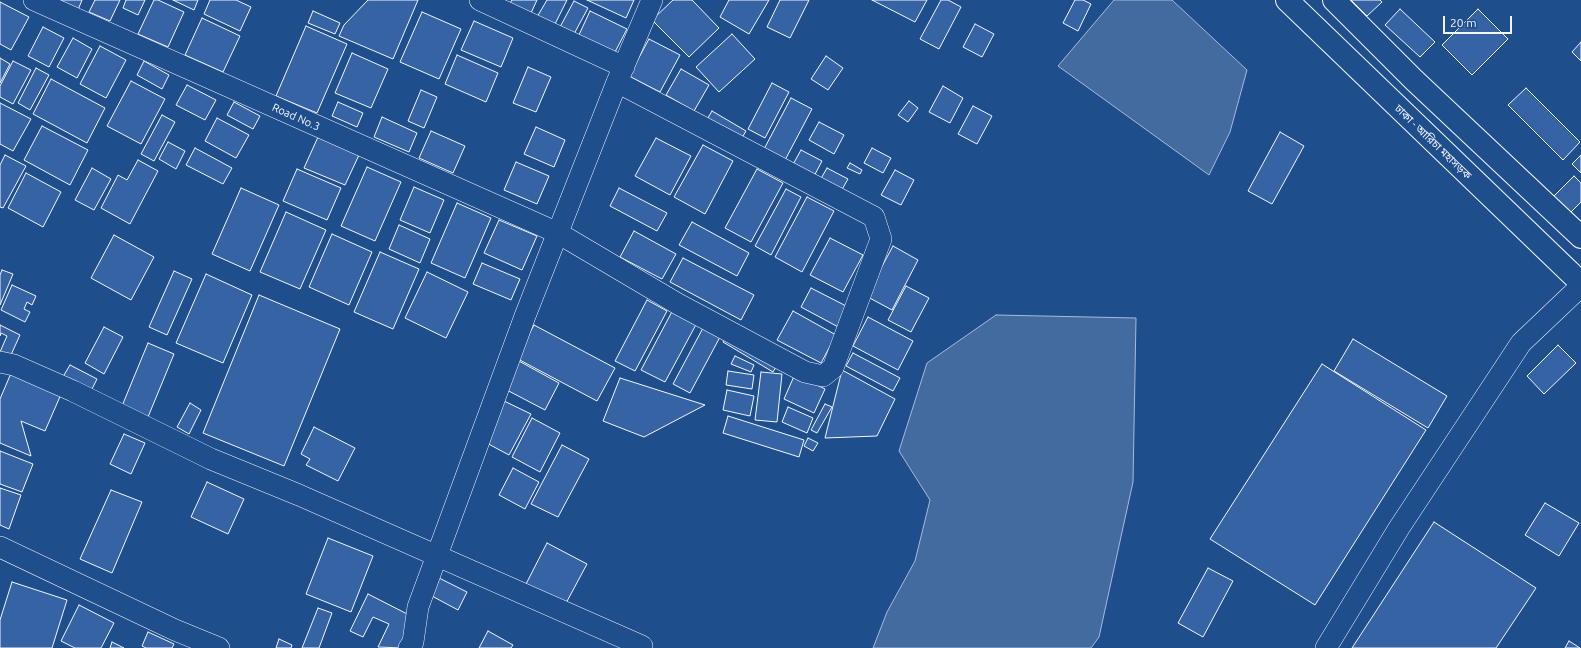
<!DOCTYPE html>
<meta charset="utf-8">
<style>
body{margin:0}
#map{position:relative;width:1581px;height:648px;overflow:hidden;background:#1f4e8c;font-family:Ubuntu,sans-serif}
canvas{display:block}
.scale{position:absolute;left:1443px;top:16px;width:69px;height:18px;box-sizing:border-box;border:2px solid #f2f6ff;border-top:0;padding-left:5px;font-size:12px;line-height:14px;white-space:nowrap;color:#f2f6ff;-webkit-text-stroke:3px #1f4e8c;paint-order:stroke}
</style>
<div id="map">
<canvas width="1581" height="648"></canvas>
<div class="scale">20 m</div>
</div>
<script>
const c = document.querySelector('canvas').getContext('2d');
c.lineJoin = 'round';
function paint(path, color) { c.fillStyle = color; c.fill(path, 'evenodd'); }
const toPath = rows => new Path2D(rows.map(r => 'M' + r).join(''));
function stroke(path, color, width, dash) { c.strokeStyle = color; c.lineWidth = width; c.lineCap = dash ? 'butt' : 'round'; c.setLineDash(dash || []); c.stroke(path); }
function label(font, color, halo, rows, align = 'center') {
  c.font = font + ' Ubuntu,"Noto Sans Bengali",sans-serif'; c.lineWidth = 3; c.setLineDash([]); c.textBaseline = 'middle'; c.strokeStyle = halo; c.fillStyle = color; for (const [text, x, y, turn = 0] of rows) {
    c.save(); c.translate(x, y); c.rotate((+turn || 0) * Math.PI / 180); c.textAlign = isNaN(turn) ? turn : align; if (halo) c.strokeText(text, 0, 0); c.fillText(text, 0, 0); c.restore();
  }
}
const water = toPath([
 [1114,0,1172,0,1247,70,1230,132,1209,175,1058,66,1114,0],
 [996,315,1136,318,1133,482,1099,637,1091,648,873,648,887,612,915,561,930,500,899,451,927,363,996,315]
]);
const building = toPath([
 [43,0,82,0,76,15,43,0],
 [95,0,120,0,110,21,89,12,95,0],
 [126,0,145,0,138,15,123,8,126,0],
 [154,0,158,0,184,12,168,47,138,34,154,0],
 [173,0,198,0,194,10,173,0],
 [210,0,236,0,251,7,240,31,204,14,210,0],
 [368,0,418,0,393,59,339,36,344,25,368,0],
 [512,0,537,0,531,13,510,3,512,0],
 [547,0,567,0,554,26,537,17,547,0],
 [587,0,634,0,626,18,587,0],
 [673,0,692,0,719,28,689,57,652,20,673,0],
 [729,0,769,0,749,34,720,17,729,0],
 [780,0,809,0,790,38,767,27,780,0],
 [872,0,927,0,915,22,872,0],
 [941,0,948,0,961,7,939,49,920,39,941,0],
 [1075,0,1083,0,1091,4,1078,31,1063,23,1075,0],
 [1351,0,1380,0,1382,2,1367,16,1351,0],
 [574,1,588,8,574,34,560,27,574,1],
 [0,2,29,17,11,50,0,44,0,2],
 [1400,9,1435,42,1420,57,1385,25,1400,9],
 [1478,9,1508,39,1472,75,1442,45,1478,9],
 [313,11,340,23,335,34,308,23,313,11],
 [590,11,627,29,614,54,578,37,590,11],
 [422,12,461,29,439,79,400,62,422,12],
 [202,18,240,36,223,72,185,55,202,18],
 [474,21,513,38,501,67,461,50,474,21],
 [975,24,994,34,982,57,963,47,975,24],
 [306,26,347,44,317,113,276,96,306,26],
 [43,27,64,38,49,67,28,56,43,27],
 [732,34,755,59,719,92,696,67,732,34],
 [73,38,92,49,77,78,57,67,73,38],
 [649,39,680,55,660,92,629,76,649,39],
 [1581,42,1581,61,1572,52,1581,42],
 [100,46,126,60,106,98,80,84,100,46],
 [352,53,388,69,371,108,335,93,352,53],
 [457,55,498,73,486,102,445,84,457,55],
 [826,56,843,68,828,90,811,79,826,56],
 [0,58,10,64,0,83,0,58],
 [13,61,31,70,13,104,0,97,0,86,13,61],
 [144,61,169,75,162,89,137,75,144,61],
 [528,67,551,77,536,112,513,103,528,67],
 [36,68,49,75,30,110,18,103,36,68],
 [681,69,709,85,694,111,666,95,681,69],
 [51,79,105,108,87,143,33,114,51,79],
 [131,81,165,99,141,144,107,126,131,81],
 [772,83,789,92,765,138,748,129,772,83],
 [187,85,216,100,205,120,176,105,187,85],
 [943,86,963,98,950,123,929,112,943,86],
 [1526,88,1580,142,1563,160,1508,105,1526,88],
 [421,90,437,97,424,128,408,121,421,90],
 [791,98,812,109,784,162,763,151,791,98],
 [909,101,918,108,908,122,898,115,909,101],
 [234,102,260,116,253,129,227,115,234,102],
 [338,102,363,113,357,127,332,116,338,102],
 [0,103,31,119,13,151,0,144,0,103],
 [973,106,992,116,977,144,958,134,973,106],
 [712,111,746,131,740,141,706,121,712,111],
 [162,115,175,122,154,161,141,154,162,115],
 [382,117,417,133,409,152,374,137,382,117],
 [217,118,249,135,236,158,205,141,217,118],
 [819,122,844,135,834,154,809,140,819,122],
 [42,126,88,150,70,185,24,160,42,126],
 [536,127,565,140,554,167,524,154,536,127],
 [431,131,465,146,453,173,419,158,431,131],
 [1280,132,1304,146,1272,204,1248,191,1280,132],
 [318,137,359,155,345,185,304,168,318,137],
 [656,138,691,156,670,195,635,176,656,138],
 [168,142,185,151,176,169,159,159,168,142],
 [703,145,733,161,705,214,674,197,703,145],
 [195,148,232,168,223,184,186,165,195,148],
 [872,148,891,158,883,173,864,163,872,148],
 [801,150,822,161,812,180,791,168,801,150],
 [5,155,26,166,3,208,0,207,0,165,5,155],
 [1581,155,1581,173,1572,164,1581,155],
 [138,160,158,171,130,224,101,208,118,175,127,180,138,160],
 [516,162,549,176,537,204,504,190,516,162],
 [850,163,862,170,860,174,847,168,850,163],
 [367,167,401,182,375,241,341,226,367,167],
 [92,168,111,179,94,210,75,200,92,168],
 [827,168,848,179,840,193,819,182,827,168],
 [297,169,341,188,327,220,283,201,297,169],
 [757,169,783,183,751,242,725,228,757,169],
 [895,170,914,180,901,205,881,195,895,170],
 [26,173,61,192,43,227,8,208,26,173],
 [1574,176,1581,183,1581,202,1562,221,1545,205,1574,176],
 [414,187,444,200,430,233,400,220,414,187],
 [241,188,279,205,250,271,212,254,241,188],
 [619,188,667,213,657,231,610,206,619,188],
 [786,189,801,197,771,255,755,246,786,189],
 [807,197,834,211,802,272,775,257,807,197],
 [457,203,491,218,465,278,431,263,457,203],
 [286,212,326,230,300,289,260,272,286,212],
 [499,220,537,236,522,270,484,253,499,220],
 [692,222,749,253,737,276,679,245,692,222],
 [399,225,430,239,420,263,389,249,399,225],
 [634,231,676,254,662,279,620,257,634,231],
 [332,234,372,252,349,305,309,287,332,234],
 [114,235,154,257,131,300,91,278,114,235],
 [830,238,863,255,843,292,810,275,830,238],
 [893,246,918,260,892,310,866,296,893,246],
 [380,252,419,269,393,329,354,312,380,252],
 [683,258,754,295,741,320,670,282,683,258],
 [482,263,520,279,511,300,473,284,482,263],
 [2,270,13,274,0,305,0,275,2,270],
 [174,271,192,279,167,335,149,327,174,271],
 [427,272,468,292,446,338,405,318,427,272],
 [206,274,252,295,223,363,176,343,206,274],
 [12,285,36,296,32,305,27,302,24,309,30,312,25,322,1,310,12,285],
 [906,286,929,298,911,332,888,320,906,286],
 [811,288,852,309,842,329,801,307,811,288],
 [259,295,340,329,284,466,203,433,259,295],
 [647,300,667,311,635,371,615,361,647,300],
 [675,306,699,319,665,382,641,370,675,306],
 [793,311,836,335,821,363,777,340,793,311],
 [868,317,913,341,898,370,853,346,868,317],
 [0,325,20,335,10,357,0,352,7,336,1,333,0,336,0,325],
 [534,325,615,368,597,401,516,358,534,325],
 [104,327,123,337,104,374,85,363,104,327],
 [703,328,720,337,690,393,673,384,703,328],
 [729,332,779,362,773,372,723,342,729,332],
 [1353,339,1447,396,1428,428,1334,371,1353,339],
 [148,343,174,354,148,417,122,406,148,343],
 [1558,345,1576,363,1544,394,1527,376,1558,345],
 [853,353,900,378,893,391,846,366,853,353],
 [735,356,754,365,751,372,731,364,735,356],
 [517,360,559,383,545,410,503,388,517,360],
 [1322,364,1426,430,1315,605,1210,539,1322,364],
 [70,365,97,379,89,395,61,380,70,365],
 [842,370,895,399,877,436,825,438,842,370],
 [12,371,62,392,45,431,21,421,31,456,0,443,0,399,12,371],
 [728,371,754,375,752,389,726,385,728,371],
 [761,372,782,374,777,422,755,420,761,372],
 [795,374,825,389,814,413,784,399,795,374],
 [620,378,705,405,644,437,603,421,620,378],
 [727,390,754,396,750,416,723,410,727,390],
 [502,400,531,414,509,455,481,440,502,400],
 [190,403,201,410,189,434,177,427,190,403],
 [825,404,832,407,817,433,811,430,825,404],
 [788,407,813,418,807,433,782,422,788,407],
 [728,416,804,440,799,457,723,433,728,416],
 [532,418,560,433,540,472,512,457,532,418],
 [314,427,355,448,338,481,306,465,310,459,301,454,314,427],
 [124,434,145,443,131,474,110,464,124,434],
 [808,438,818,443,813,451,804,446,808,438],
 [562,445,589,459,558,517,531,504,562,445],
 [0,451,33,464,22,492,0,484,0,451],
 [513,468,539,482,525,509,499,495,513,468],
 [207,482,244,499,228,534,191,517,207,482],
 [0,488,21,495,9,529,0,525,0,488],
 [111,490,142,502,112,573,80,559,111,490],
 [1545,503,1579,523,1559,556,1525,535,1545,503],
 [1434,522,1536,588,1496,648,1352,648,1434,522],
 [328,538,373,556,351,612,306,594,328,538],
 [547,543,587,564,565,605,526,584,547,543],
 [1208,568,1233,581,1203,637,1178,623,1208,568],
 [439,578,467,592,458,610,430,595,439,578],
 [12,582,67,600,52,648,0,648,0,620,12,582],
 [368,594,417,619,403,648,378,647,389,624,373,617,363,637,350,631,368,594],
 [79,605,114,623,101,648,75,648,61,641,79,605],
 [318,608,332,613,319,648,302,648,318,608],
 [488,631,513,645,511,648,479,648,488,631],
 [148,632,174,644,172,648,146,648,142,646,148,632],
 [279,639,292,645,291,648,276,648,279,639],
 [1569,641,1580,648,1565,648,1569,641],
 [112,642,124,648,110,648,112,642]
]);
const street = toPath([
 [34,0,558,233,678,304,805,372,823,376,833,368,881,239,874,217,617,82],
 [480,0,624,67],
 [0,362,14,365,73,391,211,459,299,495,642,646],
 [0,547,175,630,219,648],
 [409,648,413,642,418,607,525,316,617,82,652,0],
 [1326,648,1399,528,1521,343,1581,286]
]);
const highway = toPath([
 [1287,0,1581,283],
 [1334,0,1414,80,1581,237]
]);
const streetNames = [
 ["Road No.3",296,117,24],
 ["ঢাকা - আরিচা মহাসড়ক",1433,142,44]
];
paint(water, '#446ba0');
stroke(water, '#a8bbd7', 1);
paint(building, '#3563a3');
stroke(building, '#f2f6ff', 1);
stroke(street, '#f2f6ff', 22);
stroke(highway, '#f2f6ff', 24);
stroke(street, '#1f4e8c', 21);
stroke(highway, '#1f4e8c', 22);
label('11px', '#f2f6ff', '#1f4e8c', streetNames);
</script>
